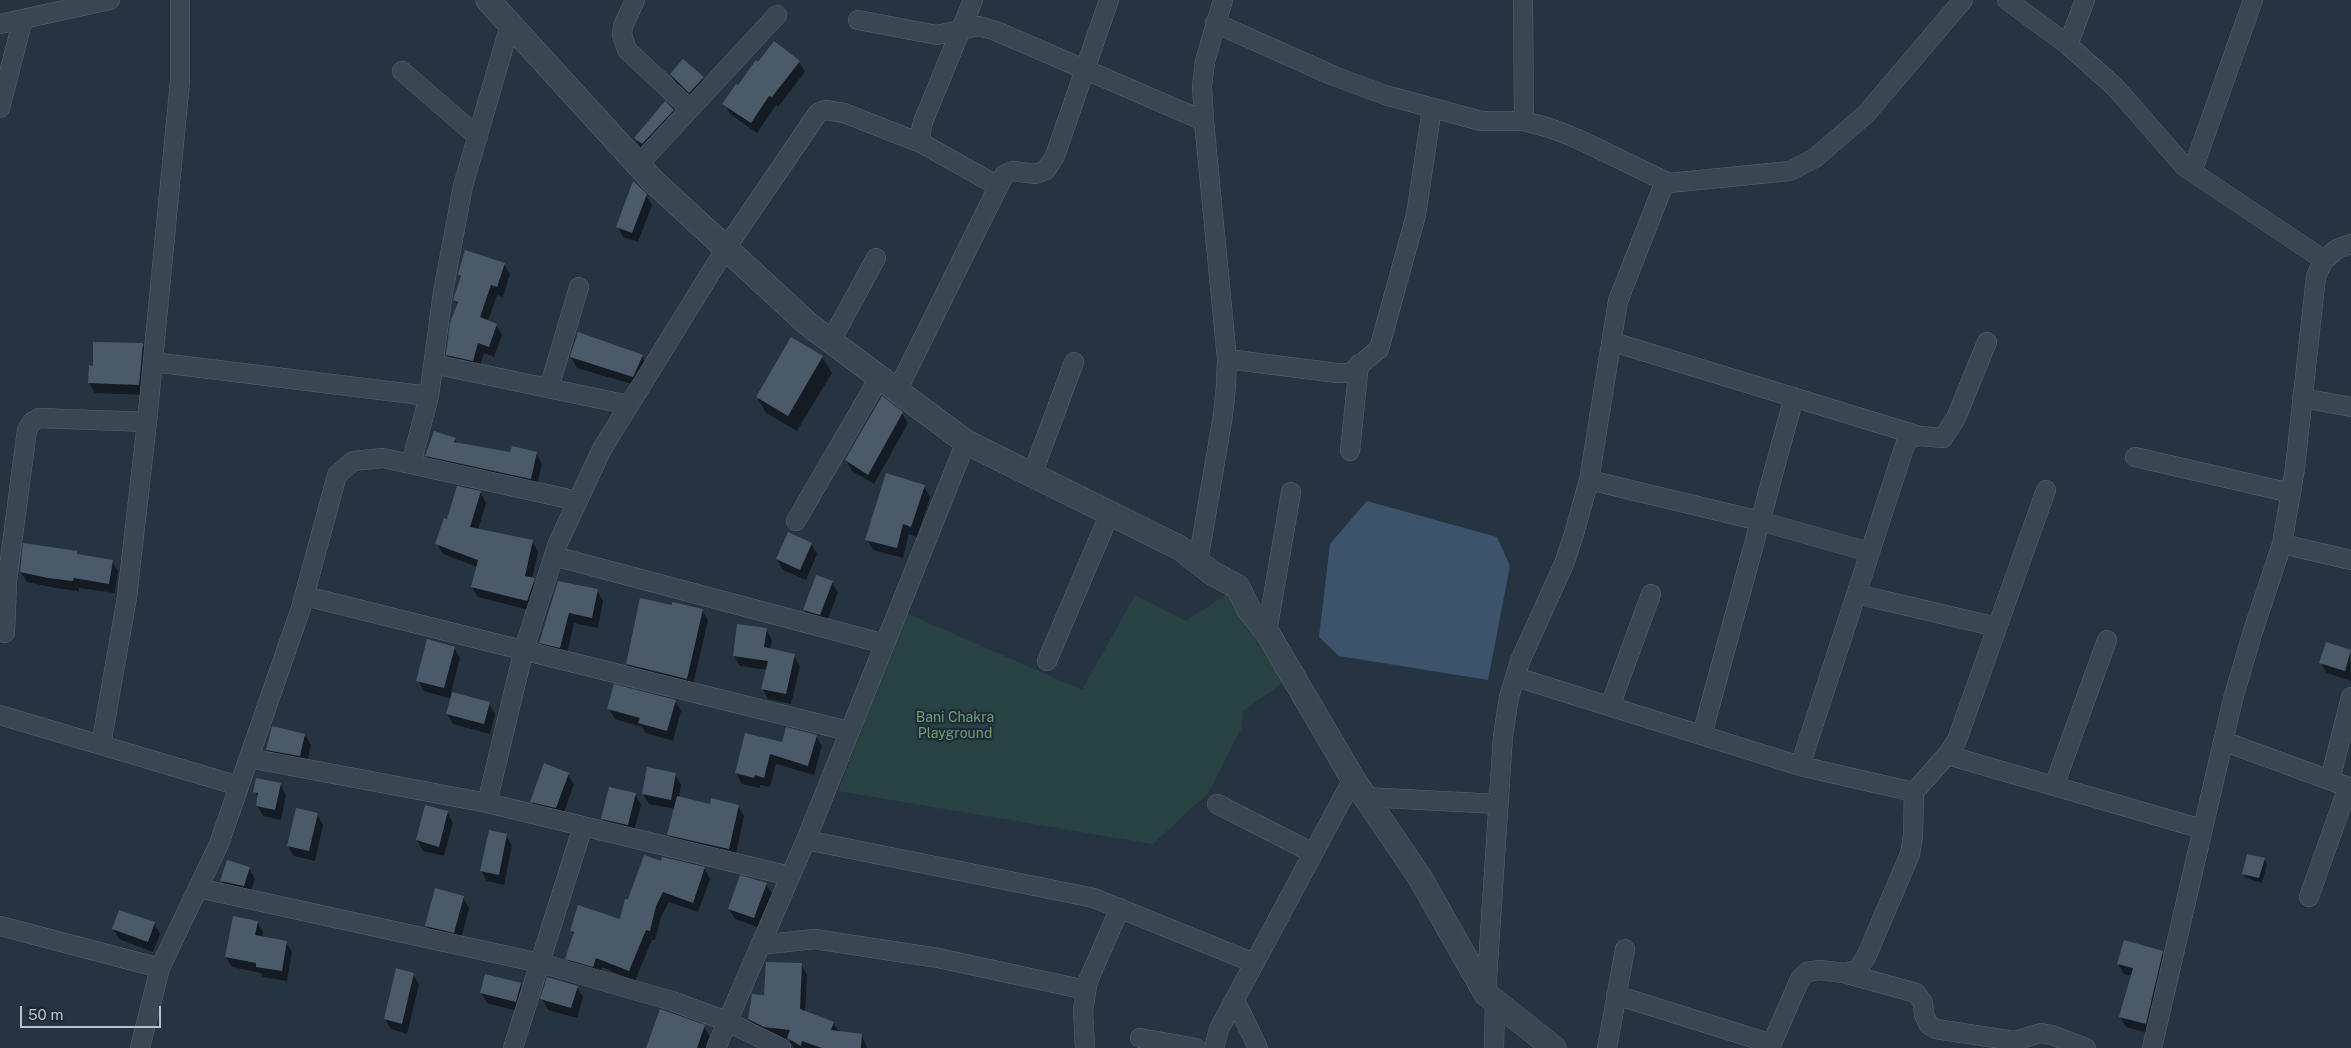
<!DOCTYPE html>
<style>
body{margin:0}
#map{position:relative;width:2351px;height:1048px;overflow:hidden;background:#263442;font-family:"Public Sans",sans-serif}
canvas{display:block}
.scale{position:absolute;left:20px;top:1006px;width:141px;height:22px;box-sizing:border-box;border:2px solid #b7c1cc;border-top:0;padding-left:6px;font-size:15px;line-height:18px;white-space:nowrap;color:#b7c1cc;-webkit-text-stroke:4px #1f2b37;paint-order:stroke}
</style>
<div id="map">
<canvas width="2351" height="1048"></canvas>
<div class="scale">50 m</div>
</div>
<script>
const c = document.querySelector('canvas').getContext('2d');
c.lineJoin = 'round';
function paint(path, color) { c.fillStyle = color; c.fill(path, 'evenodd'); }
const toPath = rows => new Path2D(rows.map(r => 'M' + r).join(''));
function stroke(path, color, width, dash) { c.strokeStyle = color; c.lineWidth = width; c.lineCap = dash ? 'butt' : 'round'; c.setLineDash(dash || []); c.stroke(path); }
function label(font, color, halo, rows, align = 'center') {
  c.font = font + ' "Public Sans",sans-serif'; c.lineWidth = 4.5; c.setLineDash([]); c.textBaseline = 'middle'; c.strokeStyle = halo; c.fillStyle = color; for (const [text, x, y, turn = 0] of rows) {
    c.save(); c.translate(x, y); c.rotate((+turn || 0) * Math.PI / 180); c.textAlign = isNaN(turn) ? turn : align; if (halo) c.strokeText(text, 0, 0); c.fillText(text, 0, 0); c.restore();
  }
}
const green = toPath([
 [1238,587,1257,644,1292,676,1243,711,1242,727,1209,792,1153,844,838,791,906,613,1082,690,1135,595,1186,621]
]);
const water = toPath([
 [1367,501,1497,537,1510,566,1488,680,1339,656,1319,637,1330,544]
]);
const shadow = toPath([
 [799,62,805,72,778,107,776,105,757,133,730,114,724,104,758,63],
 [671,75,703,78,709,88,696,103,677,85],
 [673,110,679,121,641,148,635,138],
 [646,195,652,205,638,242,623,237,618,227],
 [504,264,510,274,503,297,497,295,488,321,496,325,502,335,494,357,484,353,478,371,453,365,447,355,458,306,455,300,461,278,459,274],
 [792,339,822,357,832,373,797,431,766,413,757,397],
 [143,345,149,355,145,395,95,393,89,383,94,367],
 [642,356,648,366,639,386,577,368,571,357],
 [902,413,908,423,874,484,852,471,846,460],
 [455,439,458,444,511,454,536,453,542,464,536,489,433,466,427,456],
 [924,486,930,497,917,537,909,534,903,558,873,550,867,540],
 [480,492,486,503,478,530,532,541,538,552,532,579,540,590,533,611,478,597,472,587,477,567,443,554,436,543],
 [811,544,817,554,806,580,783,570,777,559],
 [76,552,78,555,112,561,118,571,115,593,79,588,79,591,55,588,27,582,21,572],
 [817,576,832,582,838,592,826,625,810,621,804,610],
 [559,582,597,590,603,601,598,628,574,623,566,658,546,653,540,642],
 [673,606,702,610,708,620,692,689,633,674,627,664],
 [766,629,772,640,770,650,794,656,800,666,791,704,768,699,762,688,767,670,740,666,734,656],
 [454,648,460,658,451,693,489,704,495,714,490,734,453,724,447,714,452,699,424,691,418,681],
 [2350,652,2351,681,2327,673,2321,663],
 [675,701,681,711,673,741,646,733,642,727,615,719,609,709],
 [305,735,311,745,306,766,273,760,267,750],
 [816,736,822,746,814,775,776,764,770,787,760,785,760,788,742,784,736,773,783,743],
 [568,774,574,784,562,818,538,812,532,802],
 [675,774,681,785,679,798,711,805,738,806,744,816,735,858,675,845,669,835,675,809,649,804,643,794],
 [280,784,286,795,281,820,263,816,257,805,259,798,255,792],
 [635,794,641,805,633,835,608,829,602,819],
 [447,812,453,823,444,856,423,851,417,840],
 [317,814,323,825,315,861,294,856,288,846],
 [506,835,512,846,504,885,487,881,481,871],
 [2264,859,2267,864,2262,883,2246,878,2243,874],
 [662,863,704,868,710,879,698,912,669,902,661,917,655,940,652,940,635,981,602,967,599,976,573,969,567,958,574,935,571,931,621,920,629,901],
 [249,868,255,879,249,896,227,891,221,881],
 [766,884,772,894,760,928,735,919,729,909],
 [463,897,469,908,460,943,432,936,426,926],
 [257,922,263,932,262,937,286,942,292,952,287,981,263,977,261,973,232,967,226,957],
 [154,923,160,934,153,952,119,939,113,929],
 [2162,952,2168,963,2152,1034,2126,1027,2120,1017,2132,976,2124,974,2118,964],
 [801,964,807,975,805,1012,833,1023,839,1032,862,1035,867,1048,794,1048,789,1039,770,1037,755,1030,749,1019,765,997],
 [413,974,419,984,407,1034,391,1029,385,1019],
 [520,985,526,995,521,1012,487,1003,481,993],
 [577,987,583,997,577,1018,548,1010,542,999],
 [704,1026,710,1037,706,1048,647,1048]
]);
const building = toPath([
 [774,41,800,61,772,97,769,96,751,123,722,104,736,84,738,85,756,60,758,62],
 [683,59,704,77,689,93,670,74],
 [665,101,674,110,642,144,634,138],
 [633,181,647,194,632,233,616,227],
 [465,250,505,263,497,287,491,285,480,317,497,324,489,347,478,343,473,361,446,355,450,323,458,302,453,300,461,276,458,274],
 [578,332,643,355,633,377,570,357],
 [791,337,823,356,788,416,756,397],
 [93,342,143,343,139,385,88,383,89,365,93,366],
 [882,396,903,412,868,475,845,460],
 [434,431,456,438,454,442,510,452,512,446,537,452,531,479,425,456],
 [886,473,925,485,911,527,903,524,897,548,865,540],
 [457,486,481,491,470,527,533,540,525,576,535,578,527,601,471,587,478,560,435,544,444,518,447,519],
 [788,532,812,543,800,570,776,559],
 [23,543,77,551,77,554,113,560,109,584,74,578,73,581,48,578,20,572],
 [816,575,833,581,820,615,803,610],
 [558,581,598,589,592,618,569,613,560,648,539,643],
 [640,598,672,605,672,602,703,609,687,679,626,664],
 [737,624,767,628,764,647,795,654,786,694,761,689,768,661,733,656],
 [427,639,455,647,444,688,416,681],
 [2326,642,2351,650,2345,671,2319,663],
 [614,684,676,700,667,731,638,723,640,718,607,709],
 [452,692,490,702,484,724,446,714],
 [272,726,305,734,300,756,266,750],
 [786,727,817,735,808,766,770,754,764,778,755,775,754,778,735,773,745,733,782,742],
 [544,763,569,773,556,808,530,802],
 [647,767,676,773,671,800,642,794],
 [256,778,281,783,275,810,256,806,258,793,253,792],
 [609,787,636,793,628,825,601,819],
 [677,796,710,804,711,798,739,805,729,849,667,835],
 [425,805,448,811,439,847,416,840],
 [296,808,318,813,309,851,287,846],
 [489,830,507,834,499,875,480,871],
 [2247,854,2265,858,2259,878,2242,874],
 [644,855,661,861,662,857,705,867,693,903,663,892,656,906,650,931,646,930,629,971,596,958,593,967,565,959,574,932,570,931,578,905,620,919,625,899,628,899],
 [227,860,250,867,244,886,220,881],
 [740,875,767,883,754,918,728,909],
 [435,888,464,896,454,933,425,926],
 [119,910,155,922,148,942,112,929],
 [233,916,258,921,255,935,287,941,282,971,256,967,256,963,225,957],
 [2124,940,2163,951,2146,1024,2119,1017,2133,968,2117,964],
 [766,962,802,963,800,1009,834,1022,831,1030,862,1034,861,1048,822,1048,802,1041,801,1046,787,1038,790,1030,764,1027,748,1019,752,994,764,995],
 [396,968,414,973,402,1024,384,1019],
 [485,974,521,983,516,1002,480,993],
 [547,977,578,986,571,1008,540,999],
 [660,1009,705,1025,697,1048,646,1048]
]);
const minor = toPath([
 [635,0,623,26,622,35,627,50,690,109],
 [973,0,923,122,920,135,923,144,998,186],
 [1523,0,1524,121],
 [2007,0,2068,45,2115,87,2185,167,2324,260],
 [858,20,937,35,979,26,996,31,1204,121],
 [1215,23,1334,76,1385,95,1481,121,1524,121,1550,128,1578,139,1669,183],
 [0,24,110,0],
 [2068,45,2085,0],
 [402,71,478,137],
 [0,108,23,19],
 [638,165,777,15],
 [2192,172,2253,0],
 [831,341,876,258],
 [1613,342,1920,436],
 [1227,359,1337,373,1350,373,1379,349,1416,215,1432,108],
 [153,362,429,396],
 [433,364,629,405],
 [549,388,579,287],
 [897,391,1004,175,1013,171,1035,174,1046,170,1055,156,1109,0],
 [2302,398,2351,407],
 [1350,451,1359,364],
 [2135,457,2291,493],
 [411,464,429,396,443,292,463,186,510,25],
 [1032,475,1074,362],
 [1589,480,1760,521,1869,552],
 [796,521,879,378],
 [2282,544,2351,560],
 [554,556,885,644],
 [1198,562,1223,415,1226,386,1227,359,1204,121,1202,86,1205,61,1223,0],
 [1856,594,1997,627],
 [305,596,848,731],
 [1267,632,1291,492],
 [5,633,7,582,27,430,32,422,39,418,147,422],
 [1047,661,1110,513],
 [1516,677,1800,766,1914,792,1947,755,1957,740,2046,490],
 [1610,706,1651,594],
 [0,715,239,786],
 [1702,735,1794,397],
 [2223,741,2351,788],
 [101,745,127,597,147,422,180,81,180,0],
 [1947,755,2202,829],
 [249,758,487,803,790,876],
 [1800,766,1907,439,1920,436,1943,438,1956,418,1987,342],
 [2330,780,2351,697],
 [2054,786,2107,640],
 [1365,797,1498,804],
 [487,803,524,649,558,543,602,449,726,248,818,113,825,110,844,113,923,144],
 [1217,804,1313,853],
 [806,840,1094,898,1254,963],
 [198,888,540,963,672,1001,726,1021,781,1048],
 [2309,897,2348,787],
 [0,926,160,968],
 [760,945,814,939,938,958,1086,990],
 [1844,973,1916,993,1923,1003,1924,1015,1929,1025,1936,1029,2014,1041,2041,1033,2052,1035,2086,1048],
 [1486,994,1503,736,1509,697,1520,661,1564,564,1574,534,1589,480,1618,301,1662,189,1669,183,1790,171,1815,158,1866,114,1963,0],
 [1616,995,1772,1044],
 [1235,1000,1258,1048],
 [1140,1038,1196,1048],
 [140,1048,160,968,219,844,301,608,337,475,353,461,383,458,578,501],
 [513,1048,583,826],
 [716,1048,806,840,966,442],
 [1085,1048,1083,1010,1088,981,1120,908],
 [1214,1048,1219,1029,1353,779],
 [1494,1048,1495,1002],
 [1607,1048,1625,949],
 [1770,1048,1800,979,1807,972,1820,970,1844,973,1858,969,1866,957,1910,854,1913,836,1914,792],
 [2152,1048,2233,699,2253,631,2282,544,2295,468,2316,276,2324,260,2337,249,2351,244]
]);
const tertiary = toPath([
 [488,0,653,181,808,324,966,442,1180,548,1212,573,1238,587,1248,608,1267,632,1353,779,1419,876,1486,994,1554,1048]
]);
const parkNames = [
 ["Bani Chakra",955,718],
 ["Playground",955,734]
];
paint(green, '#284243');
paint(water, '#3b536b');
paint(shadow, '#0007');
paint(building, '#4a5a68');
stroke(minor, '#58646f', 20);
stroke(tertiary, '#58646f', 25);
stroke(minor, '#3a4652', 19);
stroke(tertiary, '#3a4652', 24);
label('14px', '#6e9d74', '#1f2b37', parkNames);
</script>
